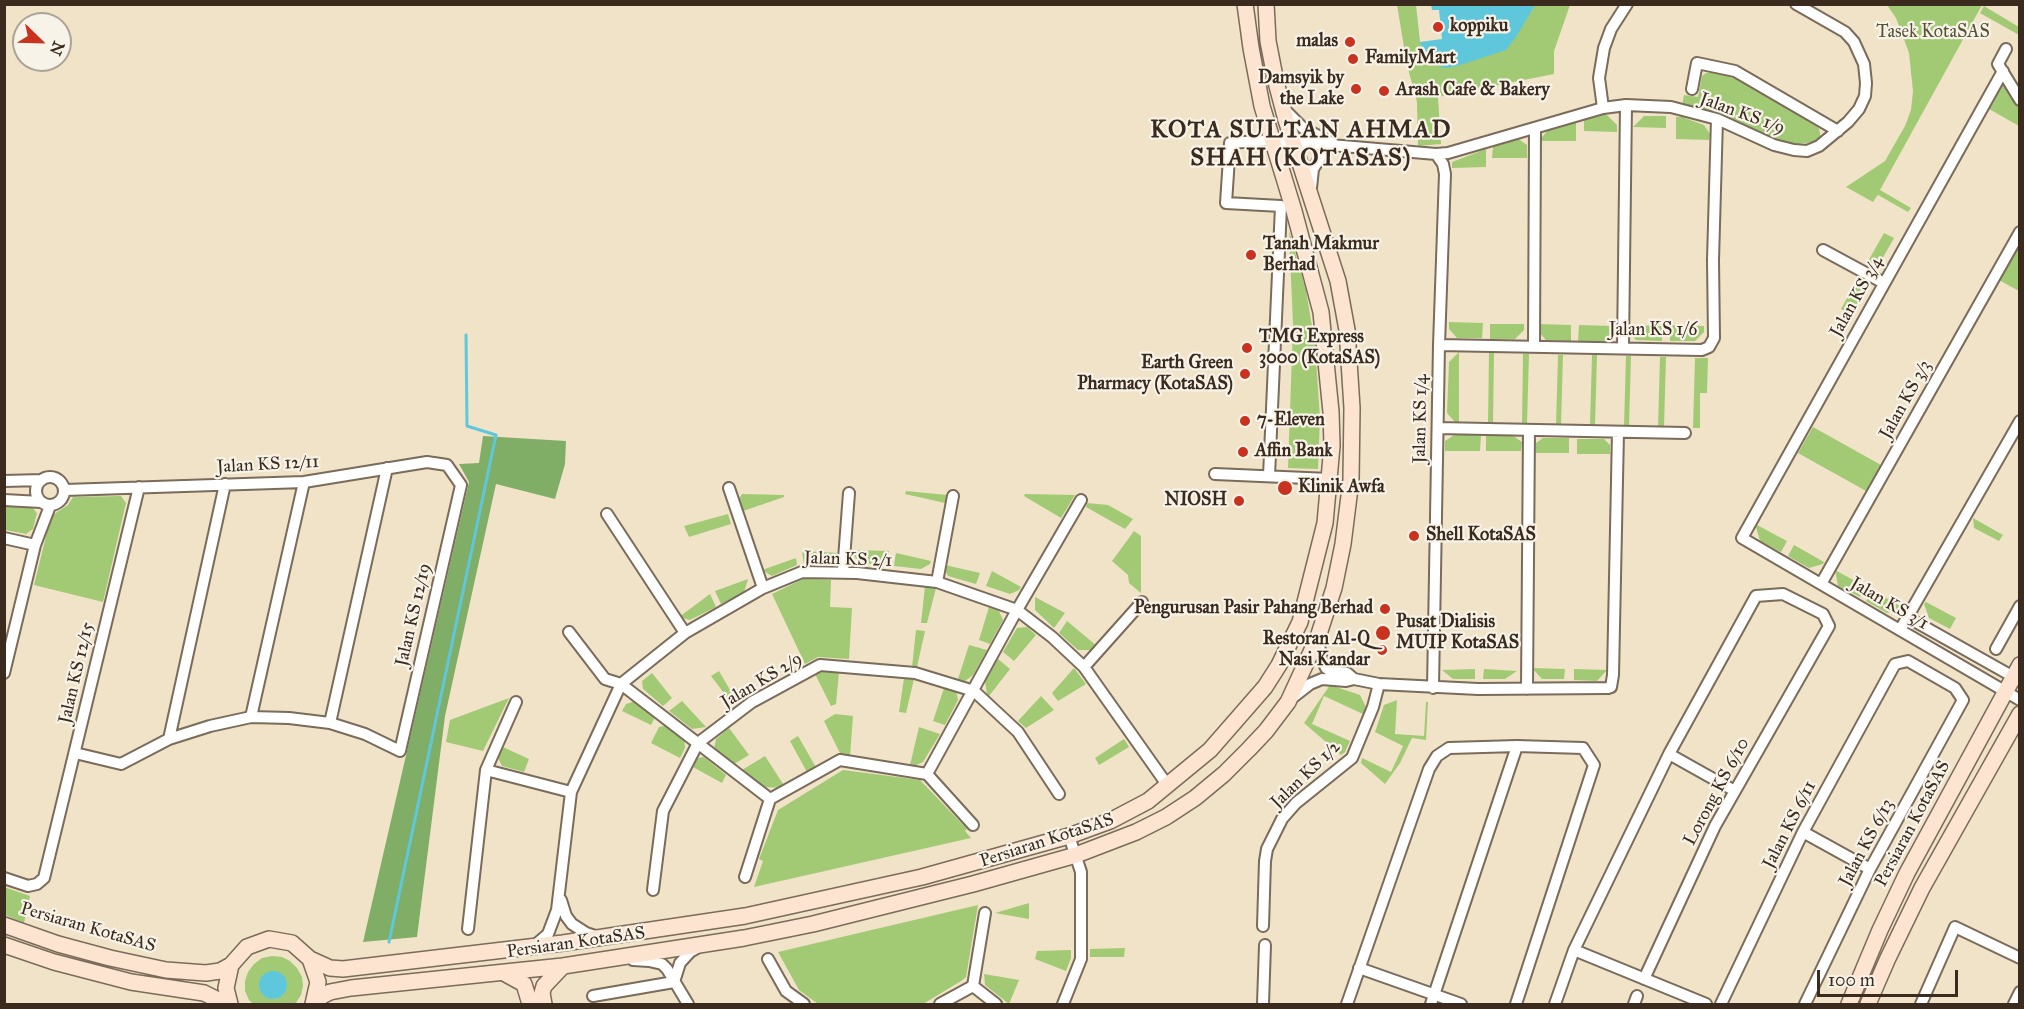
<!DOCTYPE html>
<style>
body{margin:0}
#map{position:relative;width:2024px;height:1009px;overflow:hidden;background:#f0e3c8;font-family:"IM FELL Great Primer",serif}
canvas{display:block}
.frame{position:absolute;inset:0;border:6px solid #3b2a1e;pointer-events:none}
.north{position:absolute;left:12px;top:12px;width:60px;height:60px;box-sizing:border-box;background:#f7f3e8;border:2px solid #aca397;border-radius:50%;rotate:113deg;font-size:16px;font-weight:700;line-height:24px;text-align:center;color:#3b2a1e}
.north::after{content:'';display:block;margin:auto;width:21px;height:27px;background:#c8321e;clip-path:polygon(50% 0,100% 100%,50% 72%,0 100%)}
.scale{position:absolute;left:1817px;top:970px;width:141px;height:27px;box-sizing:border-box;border:3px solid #3b2a1e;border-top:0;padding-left:8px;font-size:18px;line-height:21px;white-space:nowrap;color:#3b2a1e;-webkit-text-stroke:4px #f7f3e8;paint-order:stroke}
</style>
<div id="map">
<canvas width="2024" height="1009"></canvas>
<div class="frame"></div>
<div class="north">N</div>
<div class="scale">100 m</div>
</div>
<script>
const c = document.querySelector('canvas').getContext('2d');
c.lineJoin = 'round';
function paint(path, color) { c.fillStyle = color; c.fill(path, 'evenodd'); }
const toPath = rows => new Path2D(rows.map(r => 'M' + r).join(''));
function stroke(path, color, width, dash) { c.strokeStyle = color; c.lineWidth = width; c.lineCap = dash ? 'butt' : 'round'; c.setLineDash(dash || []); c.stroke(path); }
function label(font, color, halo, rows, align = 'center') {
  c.font = font + ' "IM FELL Great Primer",serif'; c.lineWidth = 4.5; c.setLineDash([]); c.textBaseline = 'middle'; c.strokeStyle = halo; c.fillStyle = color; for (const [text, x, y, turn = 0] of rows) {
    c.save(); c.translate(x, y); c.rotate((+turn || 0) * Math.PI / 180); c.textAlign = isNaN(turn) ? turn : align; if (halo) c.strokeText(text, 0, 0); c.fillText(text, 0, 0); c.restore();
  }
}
const green = toPath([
 [1397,5,1570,5,1554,51,1554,74,1438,97,1441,144,1418,146,1417,102,1407,65],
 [1887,5,1982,5,1880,190,1911,208,1908,212,1878,195,1879,193,1873,202,1846,187,1885,161,1905,126,1911,110,1913,91,1909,53,1896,18],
 [1984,6,2019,27,2019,35,1980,13],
 [1714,72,1744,81,1819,128,1821,139,1819,141,1791,145,1723,118,1682,106,1684,95,1698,97,1702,76,1706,73],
 [2003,84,2007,84,2019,108,2019,126,1989,109],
 [1604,112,1617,125,1617,132,1584,131,1584,120],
 [1644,116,1666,116,1666,128,1633,127],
 [1676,117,1682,117,1704,125,1710,134,1709,140,1676,139],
 [1576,119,1576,141,1542,141,1542,137,1551,127],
 [1517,138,1527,145,1527,158,1492,158,1493,147],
 [1486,149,1486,167,1452,168,1452,162],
 [1289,231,1306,290,1315,345,1320,418,1318,469,1288,468,1293,325],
 [1884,233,1894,238,1881,261,1870,265,1867,263],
 [2019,238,2019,291,1997,279],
 [1858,278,1861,280,1864,292,1851,314,1841,309],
 [1449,322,1483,323,1482,338,1457,338,1449,329],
 [1490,324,1524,324,1524,330,1515,339,1490,339],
 [1538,324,1571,325,1571,341,1546,340,1538,331],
 [1579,325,1613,326,1613,332,1604,341,1578,341],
 [1628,325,1662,326,1662,341,1636,340,1628,331],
 [1670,325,1704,326,1704,332,1695,341,1670,341],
 [1459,352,1459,422,1455,422,1447,413,1449,362],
 [1489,353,1494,353,1493,423,1488,423],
 [1523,354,1529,354,1527,424,1522,424],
 [1558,355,1563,355,1561,425,1556,425],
 [1592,355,1597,355,1595,426,1590,425],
 [1626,356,1631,356,1629,426,1624,426],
 [1660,357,1666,357,1664,427,1658,427],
 [1695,358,1708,358,1707,393,1700,393,1700,428,1693,428],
 [1813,427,1881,465,1866,491,1798,453],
 [1454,435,1481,435,1480,451,1445,451,1445,441],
 [1486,435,1512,435,1522,442,1521,451,1486,451],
 [1543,438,1569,438,1569,453,1536,453,1536,443],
 [1577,439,1604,439,1610,445,1610,454,1577,454],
 [906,491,947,495,945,503,905,494],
 [742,494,784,495,784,497,743,511,739,499],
 [1025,494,1075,495,1061,518,1024,496],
 [121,496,126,503,103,602,34,585,51,516,68,505,73,497],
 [1087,503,1108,505,1133,519,1125,529,1086,507],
 [5,505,31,506,37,513,33,529,26,534,5,530],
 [728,514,731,524,689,537,684,526],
 [1973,518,2003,535,1999,541,1974,528],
 [1757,525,1787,541,1781,552,1760,541,1756,527],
 [1134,531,1141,536,1141,593,1129,583,1128,575,1112,561],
 [1794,545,1824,562,1823,564,1809,568,1788,556],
 [853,550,889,551,887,565,860,563,853,555],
 [802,551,839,553,839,557,831,566,804,565],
 [896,553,931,561,930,564,921,569,894,566],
 [796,558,797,565,772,576,762,570],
 [945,565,980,573,976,584,948,576,944,568],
 [1835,570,1866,587,1860,597,1838,586],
 [992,571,1021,587,1019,590,1010,594,986,586],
 [805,578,831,580,830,607,852,608,849,659,818,657,805,664,772,594],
 [748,579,744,592,721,604,715,591],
 [925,586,936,588,927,623,921,623],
 [1872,590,1902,607,1901,609,1887,613,1866,601],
 [710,594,716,607,690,620,679,617],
 [1035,597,1065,613,1054,628,1035,610],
 [1926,602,1956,618,1950,629,1929,618,1924,604],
 [989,607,999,611,1003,620,990,644,979,640],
 [1067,621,1097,646,1094,650,1078,650,1059,633],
 [1027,627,1036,635,1014,661,1003,652,1017,628],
 [916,630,925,631,917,667,912,667],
 [969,645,987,650,973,675,965,681,958,679],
 [998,659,1010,669,989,696,987,695,985,681],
 [1074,668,1086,684,1058,701,1052,693],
 [1532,668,1565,669,1564,679,1542,679],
 [1475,669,1475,679,1453,679,1442,670],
 [1484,669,1517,671,1505,679,1483,679],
 [1574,669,1607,670,1597,681,1574,680],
 [822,670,839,672,836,704,831,706,815,674],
 [719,671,737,702,733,705,711,676],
 [652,673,672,698,663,706,643,689,642,681],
 [904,678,914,679,906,713,899,712],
 [1330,685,1360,695,1366,707,1363,714,1324,696,1312,724,1350,741,1345,752,1341,755,1304,723],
 [944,688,956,691,958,700,945,725,933,721],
 [1041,696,1054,710,1026,728,1018,721],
 [509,698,483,751,446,742,450,720],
 [1397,700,1395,734,1424,736,1426,702,1428,702,1426,740,1412,738,1400,763,1385,784,1361,763,1362,758,1391,772,1403,746,1375,732,1384,705],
 [636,701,655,717,651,725,622,711,626,704],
 [682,701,706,727,692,729,669,711],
 [835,714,853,716,850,756,841,755,824,721],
 [668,725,684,737,685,748,680,758,651,743,659,727],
 [919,727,940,734,923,762,914,766,910,765],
 [729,728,749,755,734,764,714,749,716,739],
 [798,736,817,769,808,774,790,741],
 [1124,739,1129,747,1099,765,1095,758],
 [503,747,529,759,524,772,502,766,498,758],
 [765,756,785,787,783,788,763,787,742,770],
 [704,757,726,775,722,783,693,767,698,758],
 [843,770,920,780,967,829,965,831,971,838,754,887,763,861,759,859,778,810],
 [4,887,30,896,24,923,5,915],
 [1029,903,1029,919,995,913],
 [978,905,966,977,961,981,923,1004,818,1004,799,990,778,952],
 [1125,948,1124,957,1090,957,1090,949],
 [1071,950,1071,958,1066,971,1035,959,1037,951],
 [272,956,282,957,290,961,297,968,302,977,303,986,301,995,295,1004,253,1004,249,1000,245,991,245,981,248,972,254,964,262,958],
 [269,972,287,987,283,995,275,999,266,997,260,990,262,977],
 [984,974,1019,980,1009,1004,985,985]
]);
const forest = toPath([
 [483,436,566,441,565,464,555,499,496,484,445,716,417,937,363,942,469,482,459,464,479,463]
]);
const water = toPath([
 [1416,5,1535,5,1516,37,1506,50,1454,67,1444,68,1433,63,1424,52,1420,42],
 '259 985a14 14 0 1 1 28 0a14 14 0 1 1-28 0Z'
]);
const pier = toPath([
 [1416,5,1431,5,1432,10,1439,10,1442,39,1420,42]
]);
const stream = toPath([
 [389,942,496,435,467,426,466,335]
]);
const street = toPath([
 [2006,49,1998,64,2020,100],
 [2003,71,1742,538,2020,700],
 [1692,89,1697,63,1735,71,1838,131],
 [1603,108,1599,78,1604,48,1611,29,1627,4],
 [1284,109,1303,128,1334,144,1323,153,1313,169,1311,188],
 [1823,250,1884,283],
 [1439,345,1702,350,1709,347,1714,338,1713,260,1717,119],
 [1534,347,1535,128],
 [1623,348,1626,105],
 [1438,428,1685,433],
 [1215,474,1329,479],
 [1269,476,1281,206,1226,203,1230,143,1272,140,1436,154,1448,153,1603,108,1626,105,1671,107,1717,119,1774,145,1794,150,1807,151,1819,146,1848,122,1859,109,1865,96,1866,83,1864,64,1854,42,1845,32,1796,4],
 '36 491a14 14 0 1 1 28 0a14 14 0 1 1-28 0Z',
 [4,481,42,480],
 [729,488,763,588],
 [65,490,304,482,427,462,447,465,461,485,400,751,365,734,330,723,289,718,251,717,210,726,169,739,121,764,75,753],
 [4,500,41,502],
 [607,514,685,633],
 [4,538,35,545],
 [843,572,849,493],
 [937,582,953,496],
 [1821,584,2020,232],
 [1907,617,2019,680],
 [1900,630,2020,421],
 [569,632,605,679,621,684,770,799],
 [1318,638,1321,657,1326,668,1330,671,1347,673,1354,679,1379,684,1478,689,1608,688,1611,687,1613,675,1618,432],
 [1996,649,2020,606],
 [1084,667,1142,602],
 [4,673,35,545,50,506],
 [1433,688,1439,345,1445,174,1443,164,1436,154],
 [1527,689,1529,430],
 [1292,698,1310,684,1322,679,1346,681,1354,679],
 [251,717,304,482],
 [330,723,387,468],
 [169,739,225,484],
 [1669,754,1735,791],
 [486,770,571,792],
 [927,774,1017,610,1081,500],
 [1803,832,1870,869],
 [745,877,770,799,840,760,927,774,973,825],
 [4,878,28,886,37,884,44,878,139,487],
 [653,890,663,811,698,743,752,702,820,665,915,673,974,691,1018,732,1059,794],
 [561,900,566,916,572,924,586,933,598,937],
 [1263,926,1265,861,1267,849,1282,819,1296,803,1352,758,1373,707,1379,684],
 [468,929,486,770,516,702],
 [534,946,548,934,557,910,571,792,621,684,685,633,763,588,802,572,857,573,937,582,1017,610,1052,637,1084,667,1168,786],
 [1574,950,1706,1004],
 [768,959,786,991,804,1004],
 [633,960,649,961,662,964,667,969,688,1004],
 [1359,968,1461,1004],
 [973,986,996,1004],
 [593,996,674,982,680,963,690,952,697,948],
 [940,1004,973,986,985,913],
 [1063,1004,1081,959,1081,872,1069,836],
 [1263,1004,1265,945],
 [1347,1004,1429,769,1437,756,1449,748,1517,746,1583,748,1594,765,1516,1004],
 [1431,1004,1517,746],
 [1555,1004,1574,950,1669,754,1756,596,1783,594,1823,614,1829,626,1715,826,1644,979],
 [1634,1004,1637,996],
 [1721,1004,1803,832,1895,664,1908,661,1955,688,1963,700,1870,869,1805,1004],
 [1921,1004,1955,927,2020,958],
 [2014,1004,2020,992]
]);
const secondary = toPath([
 [4,925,58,944,110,958,166,970,206,973,220,971,231,965],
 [4,945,54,962,131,982,204,993,226,1004],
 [310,959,330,968,343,969,563,943,745,916,922,877,1069,836,1110,821,1148,801,1210,750,1265,687,1279,665,1300,622,1325,523,1332,446,1331,412,1321,312,1294,211,1262,106,1251,48,1245,4],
 [504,973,524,984,530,1004],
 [230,1004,226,988,231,965,247,947,269,939,292,943,310,959,318,982,313,1004],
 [314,1004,322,996,330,992,351,988,563,966,744,938,813,924,973,884,1076,855,1136,832,1166,817,1195,798,1224,774,1249,749,1266,731,1288,702,1318,637,1334,588,1343,544,1351,480,1352,408,1347,330,1338,281,1286,120,1276,82,1268,41,1266,4],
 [544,1004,542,993,544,986,563,966],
 [1849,1004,1880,930,1907,873,2020,665],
 [1868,1004,1888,958,1922,888,2020,714]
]);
const markers = [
 [1438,27,6,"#c8321e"],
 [1350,42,6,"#c8321e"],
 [1353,59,6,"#c8321e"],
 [1356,89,6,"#c8321e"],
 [1384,91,6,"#c8321e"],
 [1251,255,6,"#c8321e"],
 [1247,348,6,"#c8321e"],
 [1245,374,6,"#c8321e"],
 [1245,421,6,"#c8321e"],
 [1243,452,6,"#c8321e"],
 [1285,488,8,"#c8321e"],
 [1239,501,6,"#c8321e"],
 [1414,536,6,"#c8321e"],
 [1385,609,6,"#c8321e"],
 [1383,633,8,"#c8321e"],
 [1382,650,6,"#c8321e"]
];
const poiNames = [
 ["koppiku",1450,27],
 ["malas",1338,42,"right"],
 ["FamilyMart",1365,59],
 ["Damsyik by",1344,79,"right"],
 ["the Lake",1344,100,"right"],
 ["Arash Cafe & Bakery",1396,91],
 ["Tanah Makmur",1263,245],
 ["Berhad",1263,266],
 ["TMG Express",1259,338],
 ["3000 (KotaSAS)",1259,359],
 ["Earth Green",1233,364,"right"],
 ["Pharmacy (KotaSAS)",1233,385,"right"],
 ["7-Eleven",1257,421],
 ["Affin Bank",1255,452],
 ["Klinik Awfa",1298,488],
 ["NIOSH",1227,501,"right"],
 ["Shell KotaSAS",1426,536],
 ["Pengurusan Pasir Pahang Berhad",1373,609,"right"],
 ["Pusat Dialisis",1396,623],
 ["MUIP KotaSAS",1396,644],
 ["Restoran Al-Q",1370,640,"right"],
 ["Nasi Kandar",1370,661,"right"]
];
const parkNames = [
 ["Tasek KotaSAS",1933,33]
];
const streetNames = [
 ["Jalan KS 1/9",1742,114,20],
 ["Jalan KS 3/4",1857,297,-61],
 ["Jalan KS 1/6",1653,331],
 ["Jalan KS 3/3",1906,400,-61],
 ["Jalan KS 1/4",1421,419,-89],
 ["Jalan KS 12/11",268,465,-3],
 ["Jalan KS 2/1",848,560,2],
 ["Jalan KS 3/1",1889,604,30],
 ["Jalan KS 12/19",414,615,-77],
 ["Jalan KS 12/15",77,673,-77],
 ["Jalan KS 2/9",762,681,-31],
 ["Jalan KS 1/2",1306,775,-44],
 ["Lorong KS 6/10",1717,792,-62],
 ["Persiaran KotaSAS",1913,824,-62],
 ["Jalan KS 6/11",1790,825,-63],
 ["Persiaran KotaSAS",1047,841,-18],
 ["Jalan KS 6/13",1867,843,-62],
 ["Persiaran KotaSAS",88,928,16],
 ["Persiaran KotaSAS",576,943,-8]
];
const districtNames = [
 ["KOTA SULTAN AHMAD",1301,131],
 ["SHAH (KOTASAS)",1301,159]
];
paint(green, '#a2ca75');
paint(forest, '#81ae66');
paint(water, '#5fc7dc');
paint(pier, '#f0e3c8');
stroke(stream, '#5fc7dc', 3);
stroke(street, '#7a6b5a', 14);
stroke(secondary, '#7a6b5a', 18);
stroke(street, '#fff', 10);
stroke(secondary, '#fde4d1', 15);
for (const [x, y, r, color] of markers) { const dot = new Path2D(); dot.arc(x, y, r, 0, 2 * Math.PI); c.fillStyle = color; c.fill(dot); stroke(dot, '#f7f3e8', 2); }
label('bold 18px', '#3b2a1e', '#f7f3e8', poiNames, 'left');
label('18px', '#555234', '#f7f3e8', parkNames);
label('18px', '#3b2a1e', '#f7f3e8', streetNames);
c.letterSpacing = '1.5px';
label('bold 24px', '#3b2a1e', '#f7f3e8', districtNames);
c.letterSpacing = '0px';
</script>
